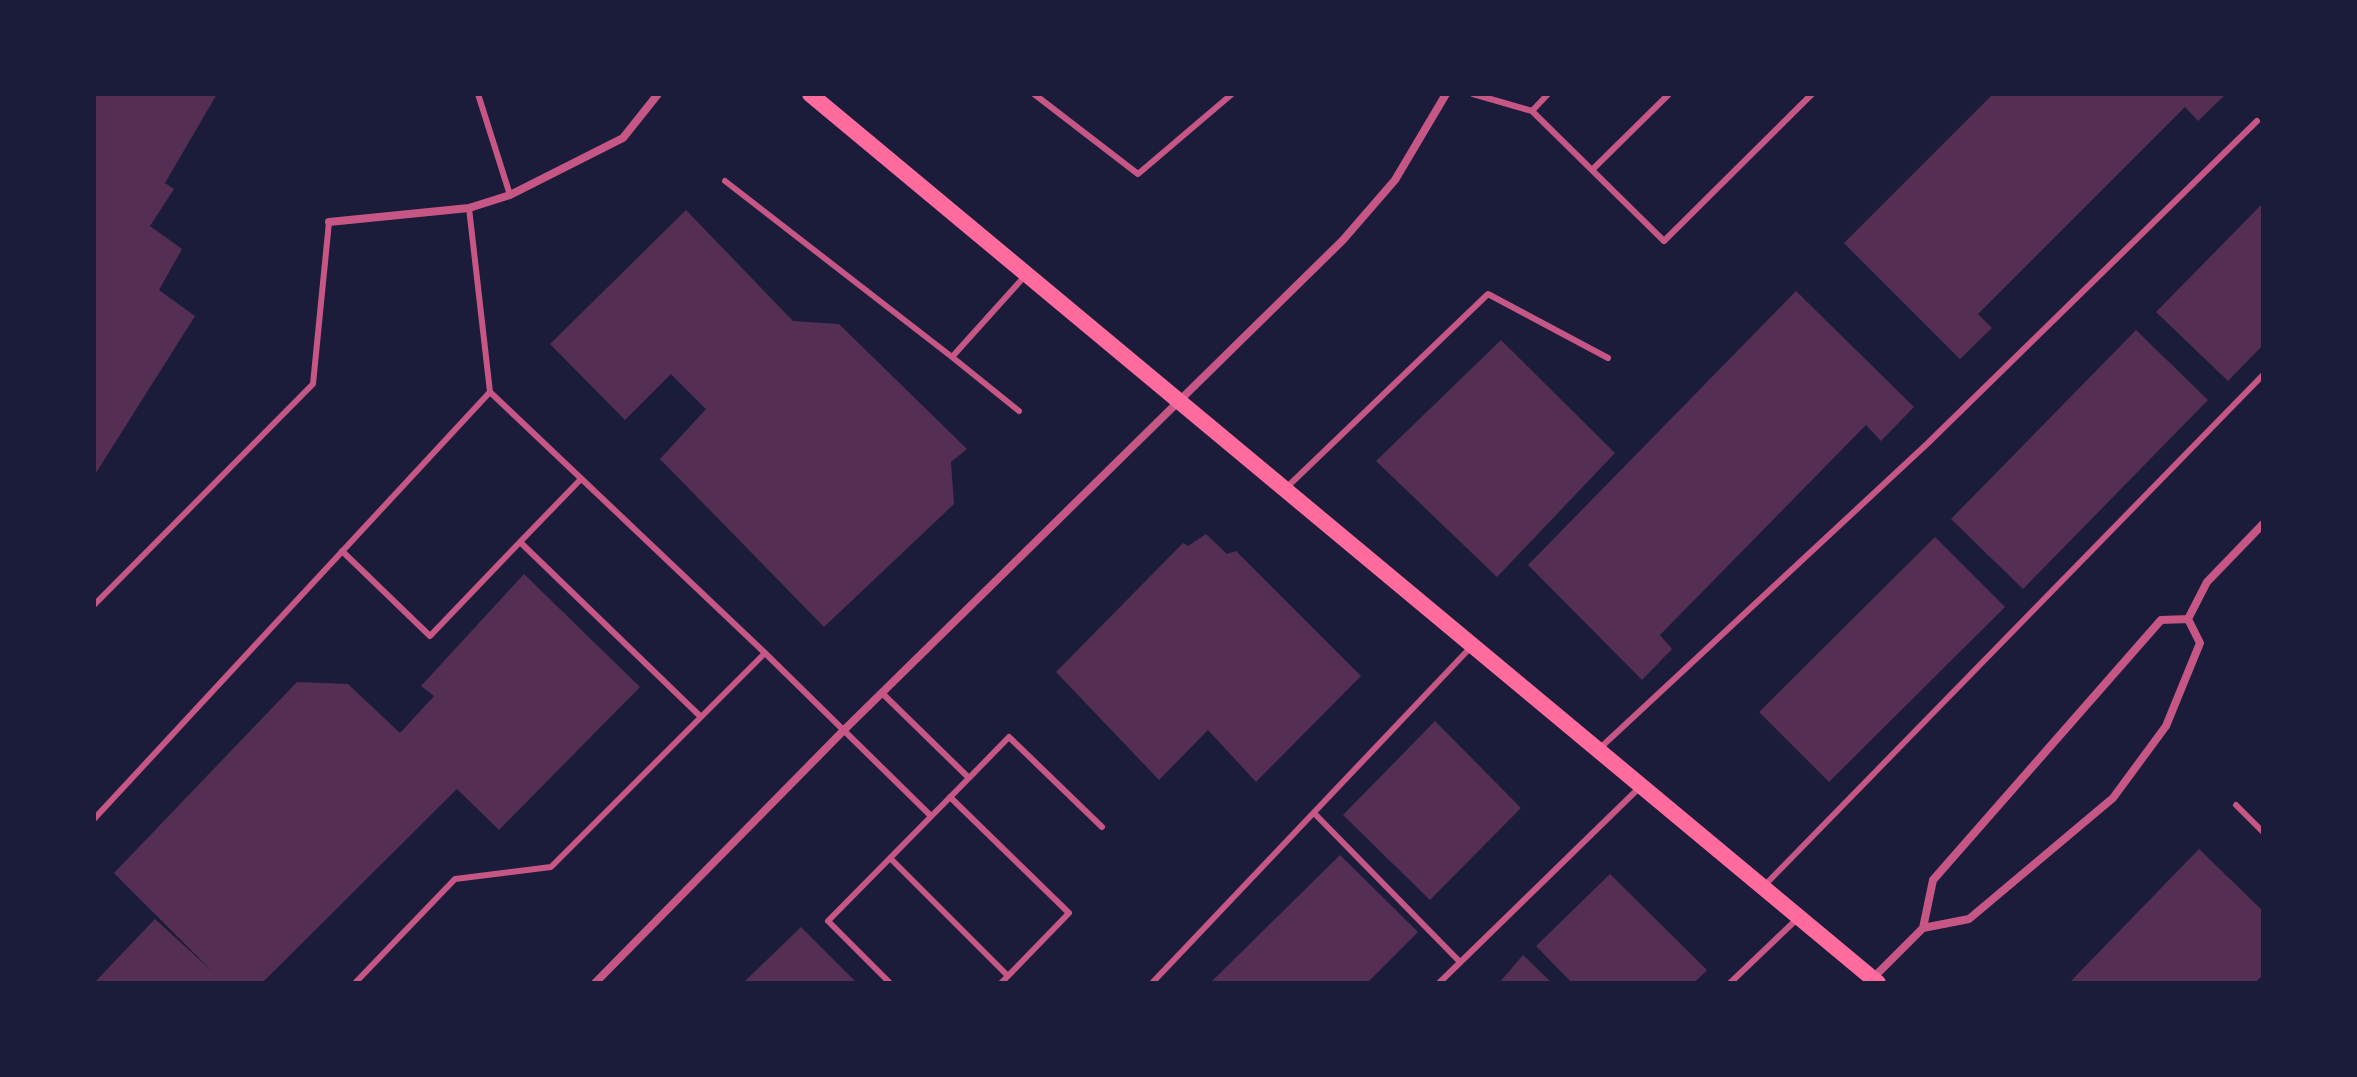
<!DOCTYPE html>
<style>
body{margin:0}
#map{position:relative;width:2357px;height:1077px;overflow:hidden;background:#1b1b3a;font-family:Lato,sans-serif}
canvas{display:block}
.frame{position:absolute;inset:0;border:96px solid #1b1b3a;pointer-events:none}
</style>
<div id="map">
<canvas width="2357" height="1077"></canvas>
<div class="frame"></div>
</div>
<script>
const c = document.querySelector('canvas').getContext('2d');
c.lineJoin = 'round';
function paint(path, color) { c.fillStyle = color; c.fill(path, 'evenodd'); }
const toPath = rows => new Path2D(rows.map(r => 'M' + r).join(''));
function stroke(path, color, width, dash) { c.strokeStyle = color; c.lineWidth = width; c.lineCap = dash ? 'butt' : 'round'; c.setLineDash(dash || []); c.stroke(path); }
const building = toPath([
 [94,94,217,94,165,183,174,189,150,226,182,249,159,290,195,316,94,476],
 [1993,94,2226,94,2198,121,2185,107,1978,314,1992,328,1960,359,1844,243],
 [2263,203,2263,345,2228,381,2156,312],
 [686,210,793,321,839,324,967,449,951,462,954,504,824,627,660,459,706,409,671,374,625,420,550,344],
 [1796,291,1914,407,1881,441,1866,425,1660,635,1672,649,1642,680,1528,565],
 [2136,330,2208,400,2023,589,1951,519],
 [1501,340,1615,453,1497,577,1376,461],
 [1206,534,1227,554,1236,551,1361,676,1256,782,1208,730,1159,780,1056,672,1183,543,1188,546],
 [1935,537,2005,607,1829,782,1759,712],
 [524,574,640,687,499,830,457,789,262,983,94,983,155,919,213,972,114,873,297,682,348,684,400,733,434,696,421,686],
 [1435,721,1521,808,1430,900,1343,815],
 [2199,849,2263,911,2263,975,2255,983,2069,983],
 [1340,855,1418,932,1367,983,1210,983],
 [1610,874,1707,970,1694,983,1572,983,1536,946],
 [801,927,857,983,743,983],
 [1523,955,1552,983,1499,983]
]);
const service = toPath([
 [478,94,510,195],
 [1034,94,1138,174,1232,94],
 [1473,94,1532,111,1664,241,1812,94],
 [1532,111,1548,94],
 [1593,169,1669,94],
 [725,181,952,357],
 [1019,411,952,357,1024,277],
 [581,479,520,542,701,717],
 [1285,489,1488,294,1608,358],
 [342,551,430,636,520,542],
 [94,605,313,384,329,222],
 [765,653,931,816],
 [882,693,969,778,1009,737,1102,827],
 [1599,749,1928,443,2257,121],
 [950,797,1069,913,1008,976],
 [2236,805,2263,832],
 [1314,813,1460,962],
 [94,819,490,392,469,208],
 [890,858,1008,976,1001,983],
 [1763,887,2263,375],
 [355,983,455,879,551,867,765,653,490,392],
 [890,983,828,921,969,778],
 [1152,983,1470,648],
 [1439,983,1639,788],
 [1730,983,1797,919]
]);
const minor = toPath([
 [329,222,469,208,510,195,623,138,658,94],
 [2188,619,2207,582,2263,524],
 [1923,928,1969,919,2113,798,2166,726,2200,643,2188,619],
 [1873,978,1923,928,1933,880,2161,620,2188,619],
 [595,983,844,730,1343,240,1395,180,1446,94]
]);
const secondary = toPath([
 [810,94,1878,983]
]);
paint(building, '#542f53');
stroke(service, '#c65784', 6);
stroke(minor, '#c65784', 8);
stroke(secondary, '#ff6b9d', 16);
</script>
